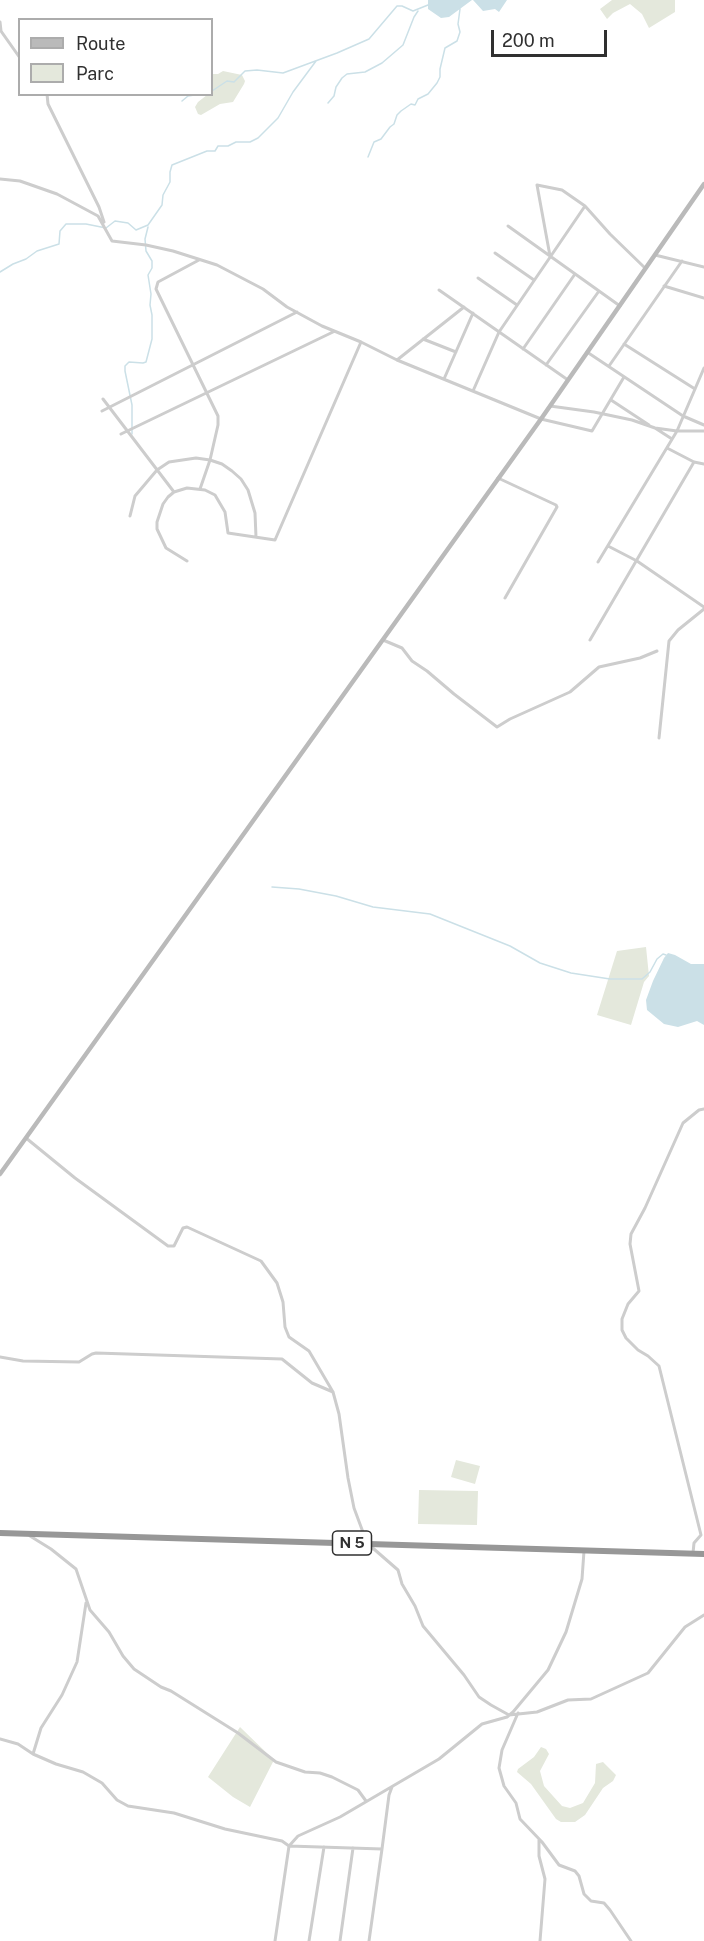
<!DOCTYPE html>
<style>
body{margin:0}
#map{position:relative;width:704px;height:1941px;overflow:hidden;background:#fff;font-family:"Public Sans",sans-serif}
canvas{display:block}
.legend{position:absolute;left:18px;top:18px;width:195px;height:78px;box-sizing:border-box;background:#fff;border:2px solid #acacac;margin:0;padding:8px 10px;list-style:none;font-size:18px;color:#303030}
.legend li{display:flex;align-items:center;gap:12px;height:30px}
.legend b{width:30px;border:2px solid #acacac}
.scale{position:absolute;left:491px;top:30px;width:116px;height:27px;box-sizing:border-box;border:3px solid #303030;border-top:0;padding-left:8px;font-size:18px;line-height:21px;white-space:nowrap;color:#303030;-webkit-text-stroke:4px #fff;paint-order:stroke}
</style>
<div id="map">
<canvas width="704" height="1941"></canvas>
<ul class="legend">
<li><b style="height:8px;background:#bababa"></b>Route</li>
<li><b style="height:16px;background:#e4e8dc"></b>Parc</li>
</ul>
<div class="scale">200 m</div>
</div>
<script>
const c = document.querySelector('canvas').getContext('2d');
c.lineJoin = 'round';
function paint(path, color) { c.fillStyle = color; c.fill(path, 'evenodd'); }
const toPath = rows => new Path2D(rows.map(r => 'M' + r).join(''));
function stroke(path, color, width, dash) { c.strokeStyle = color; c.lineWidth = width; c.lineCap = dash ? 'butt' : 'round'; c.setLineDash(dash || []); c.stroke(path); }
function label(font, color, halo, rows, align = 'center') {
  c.font = font + ' "Public Sans",sans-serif'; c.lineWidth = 6; c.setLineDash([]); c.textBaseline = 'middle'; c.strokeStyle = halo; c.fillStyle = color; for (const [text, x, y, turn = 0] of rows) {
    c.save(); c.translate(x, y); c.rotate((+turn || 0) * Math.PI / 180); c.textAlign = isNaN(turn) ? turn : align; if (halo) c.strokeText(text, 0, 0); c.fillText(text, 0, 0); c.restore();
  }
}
const green = toPath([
 [612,0,675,0,675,12,649,28,642,14,630,4,613,13,607,19,600,9],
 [223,71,242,75,245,81,244,84,233,102,220,104,201,115,198,114,195,107,198,102,207,95,212,94,212,74,218,74],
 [646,947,649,976,644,982,631,1025,597,1015,617,951],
 [456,1460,480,1466,475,1484,451,1477],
 [419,1490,478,1491,477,1525,418,1524],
 [240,1727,274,1760,250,1807,233,1797,208,1777],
 [541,1747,546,1749,549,1754,540,1771,544,1786,562,1806,570,1808,583,1803,595,1783,596,1764,603,1762,616,1775,613,1781,603,1788,585,1815,575,1822,561,1822,556,1819,531,1784,517,1772,518,1769,534,1757]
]);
const water = toPath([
 [428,0,472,0,449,17,441,18,428,9],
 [473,0,507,0,499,12,495,9,483,11],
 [668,953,675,955,691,964,704,964,704,1025,697,1021,678,1027,664,1024,647,1010,646,1000,653,981,664,958]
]);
const stream = toPath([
 [212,91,227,81,234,82,245,71,257,70,283,73,337,53,369,39,397,6,402,6,413,11,428,5],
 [182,101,188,96,201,94],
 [328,103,334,96,336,87,342,78,347,74,365,72,382,63,403,45,414,17,418,11],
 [368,157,374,142,381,139,390,127,394,124,397,115,401,111,411,104,415,105,418,99,428,94,437,83,440,77,440,69,445,48,457,41,460,32,458,24,460,9],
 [0,272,13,264,26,259,37,251,59,244,60,231,66,224,86,224,106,228,115,221,128,223,136,230,148,225,162,205,163,195,170,182,170,172,172,165,207,151,215,151,218,146,228,146,236,142,250,142,258,138,278,118,293,92,316,61],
 [132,434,132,405,125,371,125,366,129,362,143,363,146,362,152,339,152,315,150,305,151,294,148,275,152,268,152,261,146,251,145,239,148,227],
 [272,887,299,889,336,896,373,907,430,914,510,946,540,963,571,973,610,979,642,979,650,972,657,959,663,954,666,955]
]);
const street = toPath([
 [0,22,1,31,20,58],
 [47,94,48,104,99,207,104,222],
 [0,179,20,181,57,194,98,216,112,241,146,245,173,251,217,265,263,289,287,307,322,326,361,342,397,360,541,419,592,431,624,377],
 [508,226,620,306],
 [495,253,534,280],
 [655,255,704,267],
 [550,256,537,185,562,190,585,206,610,234,645,268],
 [199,260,158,282,156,289,218,416,218,425,210,460,200,489],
 [478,278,517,305],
 [664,286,704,298],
 [439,290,568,380],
 [423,339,456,352],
 [624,344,695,389],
 [523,349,575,274],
 [587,352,683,416,704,425],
 [397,360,464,307],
 [546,365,599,291],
 [609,366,682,261],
 [444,379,473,313],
 [473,391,499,332,585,206],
 [103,399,174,492],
 [611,400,649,425],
 [550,406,594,412,632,420,655,428,677,431,704,431],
 [102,411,297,312],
 [655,428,672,439],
 [121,434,333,332],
 [667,448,694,462,704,464],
 [498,478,556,505,557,507,505,598],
 [130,516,135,496,157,470,169,462,196,458,210,460,222,464,232,471,241,479,248,490,255,513,256,537],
 [608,546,637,561,704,607],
 [187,561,166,548,157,529,157,522,163,504,168,497,174,492,187,488,205,490,215,495,225,512,228,533,275,540,361,342],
 [598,562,677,431,704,368],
 [383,640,402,648,412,661,427,671,454,694,497,727,510,719,570,692,599,667,640,658,657,651],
 [590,640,694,462],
 [659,738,669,641,678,630,704,609],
 [26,1138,75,1178,168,1246,174,1246,183,1228,187,1227,261,1261,277,1283,283,1302,285,1327,289,1337,309,1351,333,1392,339,1414,348,1478,354,1508,367,1543,398,1570,402,1584,415,1606,423,1626,464,1675,479,1697,491,1705,509,1715,537,1712,568,1700,591,1699,648,1673,685,1627,704,1615],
 [0,1357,23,1361,79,1362,92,1354,96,1353,282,1359,312,1383,333,1392],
 [30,1536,51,1549,76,1569,90,1610,109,1632,123,1656,134,1669,161,1687,171,1691,238,1733,276,1762,305,1772,320,1773,332,1777,358,1790,366,1801],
 [693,1553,694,1543,701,1535,659,1366,648,1356,638,1350,626,1338,622,1330,622,1319,628,1304,639,1291,630,1244,631,1234,645,1208,683,1123,699,1110,704,1109],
 [518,1713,502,1750,499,1768,504,1786,516,1803,520,1819,542,1842,559,1865,575,1871,579,1876,584,1894,591,1901,604,1903,610,1910,631,1941],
 [0,1739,18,1744,33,1754,56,1764,83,1772,102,1783,117,1800,128,1806,174,1813,225,1829,282,1841,289,1846,298,1836,340,1817,439,1759,482,1724,507,1717,513,1712,548,1670,566,1632,582,1579,584,1551],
 [33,1754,41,1728,62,1695,77,1662,86,1603],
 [539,1840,539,1856,545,1879,540,1941],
 [382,1849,389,1795,392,1787],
 [275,1941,289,1846,382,1849,369,1941],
 [309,1941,324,1847],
 [340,1941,353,1848]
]);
const secondary = toPath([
 [0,1174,541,419,704,184]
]);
const highway = toPath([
 [0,1533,704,1554]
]);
const shields = [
 [352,1543,39]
];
const shieldNames = [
 ["N 5",352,1543]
];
paint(green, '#e4e8dc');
paint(water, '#cbe0e7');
stroke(stream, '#cbe0e7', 1.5);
stroke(street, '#cdcdcd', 3);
stroke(secondary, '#bababa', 4.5);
stroke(highway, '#979797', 6);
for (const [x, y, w] of shields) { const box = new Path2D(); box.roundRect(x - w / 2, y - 12, w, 24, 4.5); c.fillStyle = '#fff'; c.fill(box); stroke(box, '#303030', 1.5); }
label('bold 15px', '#303030', null, shieldNames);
</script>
